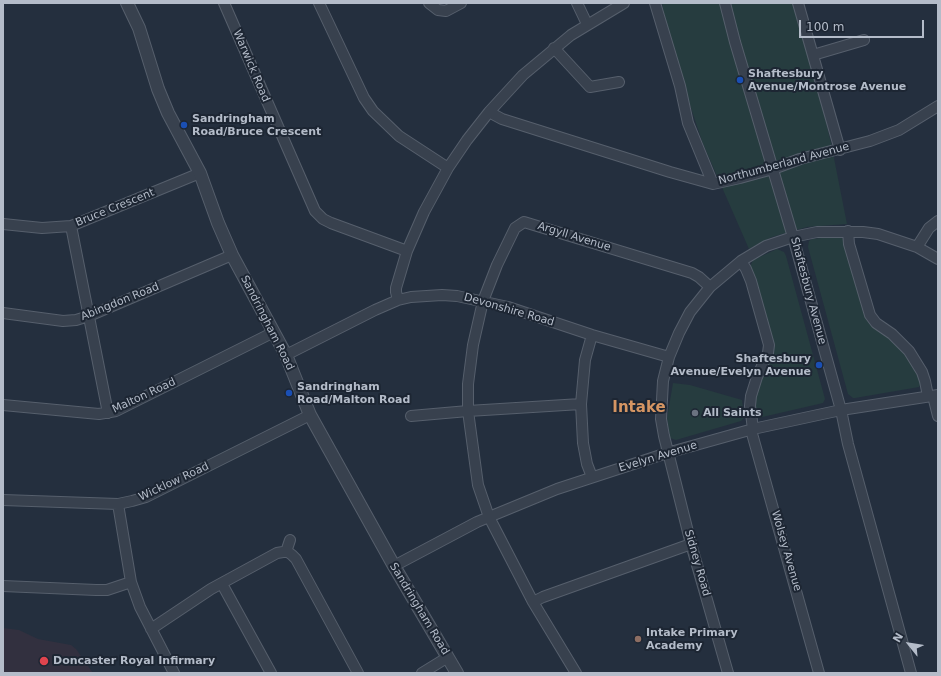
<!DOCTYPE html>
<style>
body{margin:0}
#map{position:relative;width:941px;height:676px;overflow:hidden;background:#242f3e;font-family:"DejaVu Sans",sans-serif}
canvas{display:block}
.frame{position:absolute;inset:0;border:4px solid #b4bcc9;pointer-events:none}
.north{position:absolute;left:889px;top:624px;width:40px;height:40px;-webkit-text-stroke:3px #1d2633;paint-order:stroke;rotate:300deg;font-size:11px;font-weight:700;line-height:16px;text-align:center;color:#b4bcc9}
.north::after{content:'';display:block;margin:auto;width:14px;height:18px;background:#b4bcc9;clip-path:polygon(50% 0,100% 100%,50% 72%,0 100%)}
.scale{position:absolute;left:799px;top:20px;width:125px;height:18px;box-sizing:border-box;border:2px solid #b4bcc9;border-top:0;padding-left:5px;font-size:12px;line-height:14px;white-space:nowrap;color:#b4bcc9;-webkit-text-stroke:3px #1d2633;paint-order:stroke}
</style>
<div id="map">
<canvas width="941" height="676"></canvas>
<div class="frame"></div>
<div class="north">N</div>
<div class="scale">100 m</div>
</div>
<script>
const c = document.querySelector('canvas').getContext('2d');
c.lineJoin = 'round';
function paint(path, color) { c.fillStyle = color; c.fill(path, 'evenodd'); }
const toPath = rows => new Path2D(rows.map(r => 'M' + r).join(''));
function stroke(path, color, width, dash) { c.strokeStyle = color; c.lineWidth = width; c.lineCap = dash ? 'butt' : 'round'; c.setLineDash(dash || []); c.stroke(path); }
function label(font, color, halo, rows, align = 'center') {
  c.font = font + ' "DejaVu Sans",sans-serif'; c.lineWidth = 4; c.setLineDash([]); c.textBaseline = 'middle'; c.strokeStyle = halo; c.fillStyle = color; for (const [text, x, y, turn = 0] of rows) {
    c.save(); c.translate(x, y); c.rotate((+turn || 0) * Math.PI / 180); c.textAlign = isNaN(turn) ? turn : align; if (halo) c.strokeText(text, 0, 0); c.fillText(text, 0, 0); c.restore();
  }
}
const medical = toPath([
 [3,628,19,630,38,639,71,645,76,649,93,673,3,673]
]);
const green = toPath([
 [662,3,794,3,820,96,831,143,847,224,807,227,772,237,749,249,703,144,683,84,667,31],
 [839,236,843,239,845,244,871,324,902,349,909,357,921,382,919,387,855,398,853,398,848,394,808,247,809,241,812,239],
 [777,249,784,252,786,256,825,399,823,403,758,418,755,416,753,400,769,357,750,267,753,260],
 [673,383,690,385,742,400,744,418,741,421,676,440,670,438,667,418]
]);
const minor = toPath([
 [224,3,315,211,323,219,331,223,407,251],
 [319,3,364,98,373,111,399,136,448,168],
 [429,3,438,10,446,11,461,3],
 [577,3,587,24],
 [655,3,680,86,688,123,713,184],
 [725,3,735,42,793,237,841,410,848,444,911,673],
 [798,3,840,150],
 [554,48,590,87,619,82],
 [813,55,864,40],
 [489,112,502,119,670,172,713,184,740,178,773,169,800,159,870,141,899,130,938,106],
 [3,224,42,228,71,226,200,173],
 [71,226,108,413],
 [848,231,849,244,870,315,876,323,892,334,909,351,922,372,925,381,928,396],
 [917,247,929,228,938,221],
 [741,261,746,269,751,281,769,345,768,353,757,377,751,396,750,406,753,429],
 [398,300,396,292,396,288,407,251,424,212,448,168,467,140,489,112,523,75,571,35,624,3],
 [3,313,63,321,76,320,89,316,232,255],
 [286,355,375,310,398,300,411,297,442,295,457,296,508,307,592,335,669,357],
 [933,396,938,416],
 [3,405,99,414,116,411,274,332],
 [411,416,468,411,581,404],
 [751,430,819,673],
 [592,477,587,464,583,443,581,404,585,360,592,335],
 [3,500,118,504,132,501,146,497,310,415],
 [118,504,131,582,140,607,174,673],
 [286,552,290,540],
 [394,566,477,522,489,517,557,489,667,453,753,429,841,410,938,395],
 [222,584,271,673],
 [3,586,96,590,107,590,131,582],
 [533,602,543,597,691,544],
 [151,629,211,589,277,553,283,552,288,552,292,555,296,559,358,673],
 [422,673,448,657],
 [576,673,533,602,489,517,478,485,468,411,468,384,473,345,483,301,497,265,515,228,524,222,692,273,699,277,710,287],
 [728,673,691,544,664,436,661,419,663,381,669,357,679,333,690,312,710,287,741,261,766,246,793,237,817,232,863,232,878,234,917,247,938,259]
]);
const tertiary = toPath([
 [127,3,139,28,158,89,168,113,200,173,218,223,232,255,286,355,310,415,394,566,457,673]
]);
const markers = [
 [740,80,4,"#1a4fb4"],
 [184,125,4,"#1a4fb4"],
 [819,365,4,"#1a4fb4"],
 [289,393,4,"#1a4fb4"],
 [695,413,4,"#6b7280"],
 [638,639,4,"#8d6e63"],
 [44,661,5,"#e0444e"]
];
const streetNames = [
 ["Warwick Road",251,66,67],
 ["Northumberland Avenue",784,164,-15],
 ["Bruce Crescent",115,208,-22],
 ["Argyll Avenue",574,237,17],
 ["Shaftesbury Avenue",808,291,75],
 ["Abingdon Road",120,302,-22],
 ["Devonshire Road",509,310,16],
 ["Sandringham Road",267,323,63],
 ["Malton Road",144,396,-25],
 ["Evelyn Avenue",658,457,-17],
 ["Wicklow Road",174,482,-25],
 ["Wolsey Avenue",786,551,74],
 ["Sidney Road",697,563,74],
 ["Sandringham Road",419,609,59]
];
const poiNames = [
 ["Shaftesbury",748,74],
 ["Avenue/Montrose Avenue",748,87],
 ["Sandringham",192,119],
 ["Road/Bruce Crescent",192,132],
 ["Shaftesbury",811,359,"right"],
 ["Avenue/Evelyn Avenue",811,372,"right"],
 ["Sandringham",297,387],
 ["Road/Malton Road",297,400],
 ["All Saints",703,413],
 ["Intake Primary",646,633],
 ["Academy",646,646],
 ["Doncaster Royal Infirmary",53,661]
];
const districtNames = [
 ["Intake",639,408]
];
paint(medical, '#32303f');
paint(green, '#263c3f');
stroke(minor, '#565f6c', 12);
stroke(tertiary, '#565f6c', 14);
stroke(minor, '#38414e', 10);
stroke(tertiary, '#38414e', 12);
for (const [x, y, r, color] of markers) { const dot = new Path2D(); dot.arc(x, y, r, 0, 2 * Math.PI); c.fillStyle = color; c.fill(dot); stroke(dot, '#1d2633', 1.5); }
label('11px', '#b4bcc9', '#1d2633', streetNames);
label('bold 11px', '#b4bcc9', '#1d2633', poiNames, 'left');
label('bold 15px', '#d59563', '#1d2633', districtNames);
</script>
